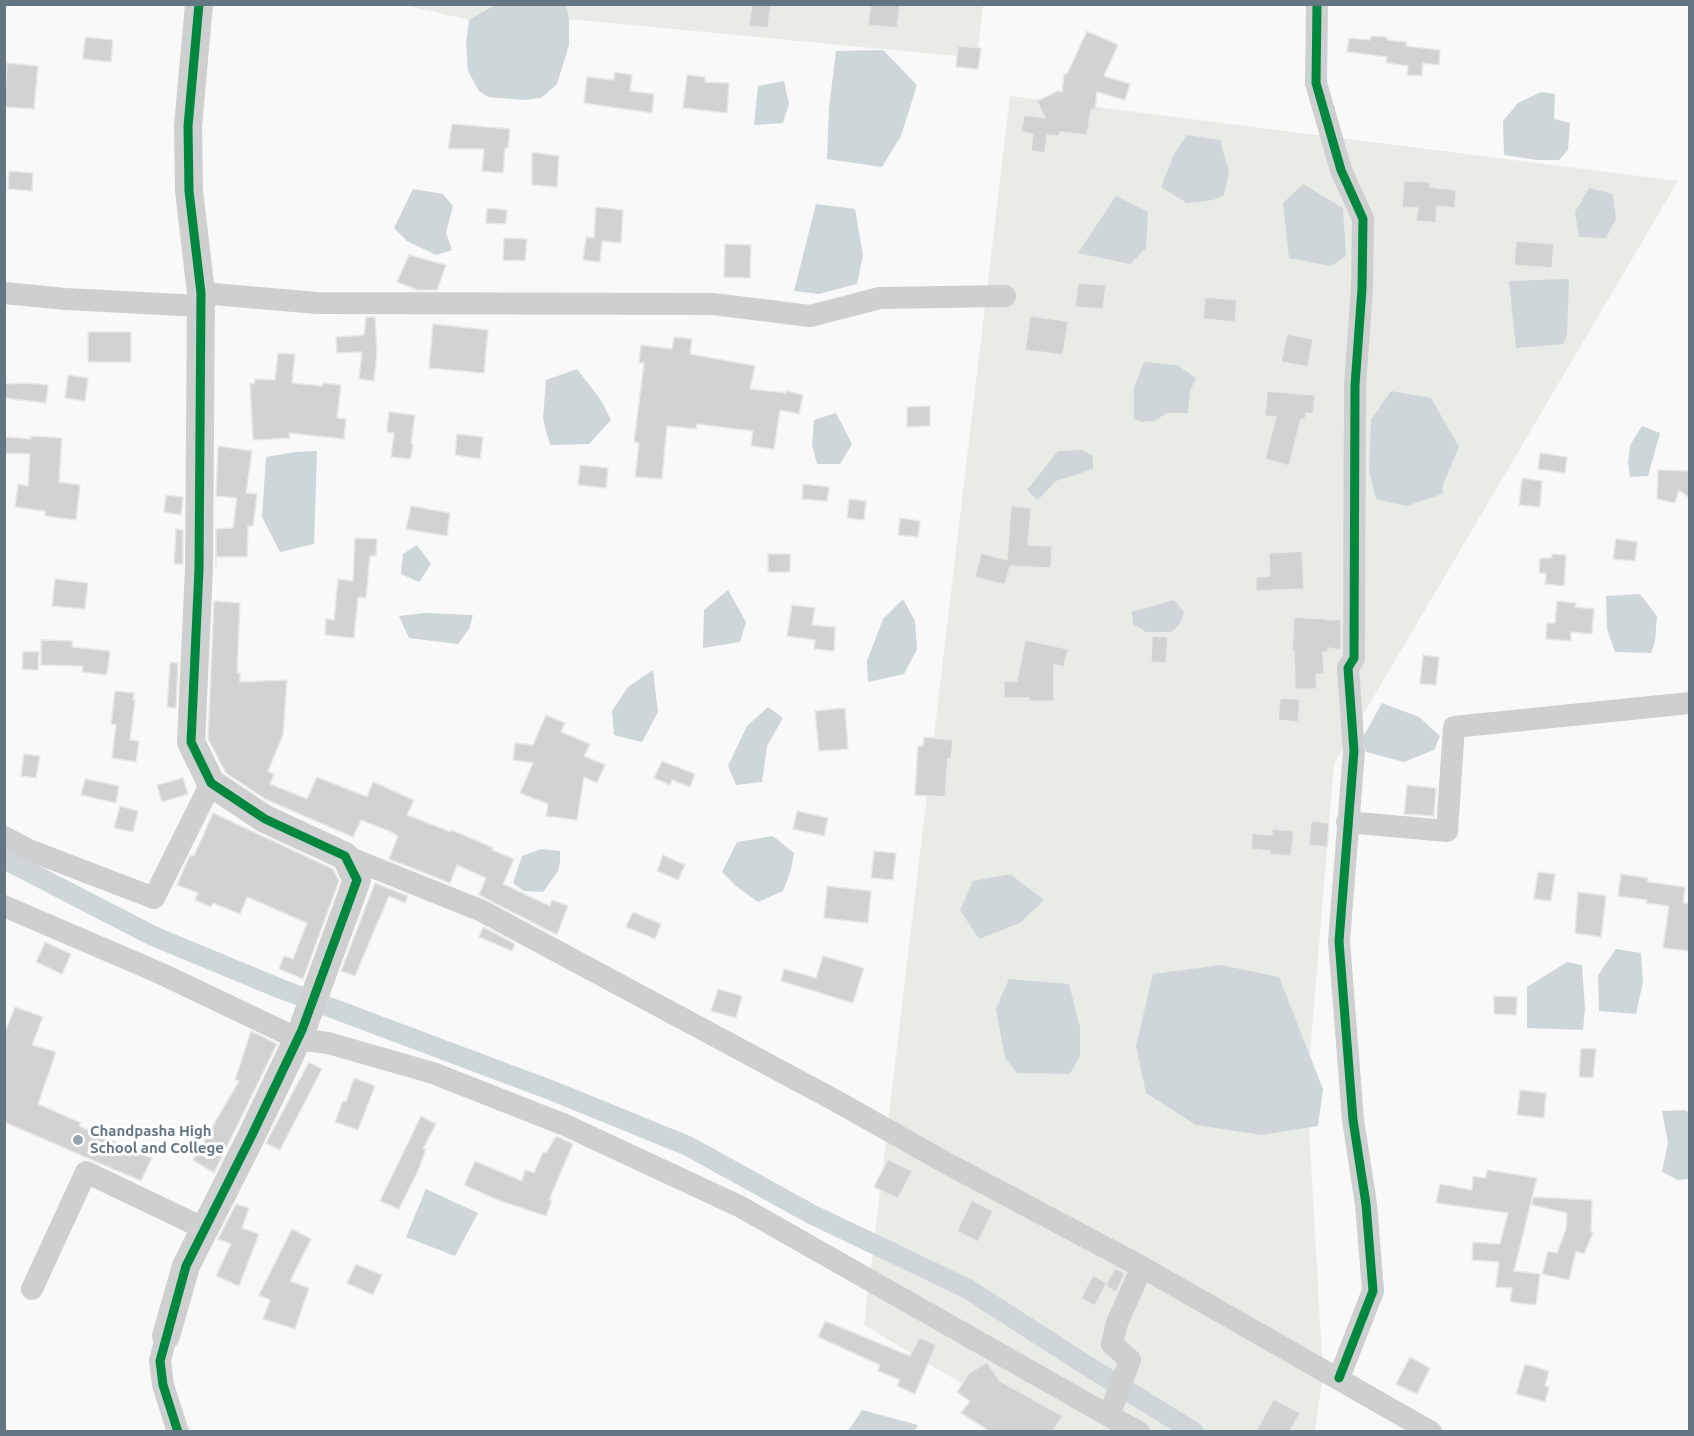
<!DOCTYPE html>
<style>
body{margin:0}
#map{position:relative;width:1694px;height:1436px;overflow:hidden;background:#f9f9f9;font-family:Ubuntu,sans-serif}
canvas{display:block}
.frame{position:absolute;inset:0;border:6px solid #657683;pointer-events:none}
</style>
<div id="map">
<canvas width="1694" height="1436"></canvas>
<div class="frame"></div>
</div>
<script>
const c = document.querySelector('canvas').getContext('2d');
c.lineJoin = 'round';
function paint(path, color) { c.fillStyle = color; c.fill(path, 'evenodd'); }
const toPath = rows => new Path2D(rows.map(r => 'M' + r).join(''));
function stroke(path, color, width, dash) { c.strokeStyle = color; c.lineWidth = width; c.lineCap = dash ? 'butt' : 'round'; c.setLineDash(dash || []); c.stroke(path); }
function label(font, color, halo, rows, align = 'center') {
  c.font = font + ' Ubuntu,sans-serif'; c.lineWidth = 6; c.setLineDash([]); c.textBaseline = 'middle'; c.strokeStyle = halo; c.fillStyle = color; for (const [text, x, y, turn = 0] of rows) {
    c.save(); c.translate(x, y); c.rotate((+turn || 0) * Math.PI / 180); c.textAlign = isNaN(turn) ? turn : align; if (halo) c.strokeText(text, 0, 0); c.fillText(text, 0, 0); c.restore();
  }
}
const green = toPath([
 [404,5,495,5,469,20],
 [566,5,983,5,977,58,569,19],
 [1010,96,1678,181,1334,764,1307,1092,1323,1375,1315,1431,1041,1431,864,1325]
]);
const water = toPath([
 [495,5,566,5,569,19,569,45,557,84,541,98,525,100,488,97,479,91,468,71,466,43,469,20],
 [883,50,917,85,901,136,882,167,827,159,829,108,836,51],
 [784,81,789,104,783,123,754,125,758,86],
 [1541,92,1555,94,1554,119,1570,123,1568,150,1559,160,1537,160,1504,155,1503,121,1518,103],
 [1187,135,1220,140,1229,172,1224,195,1213,200,1187,203,1161,187,1174,154],
 [1303,184,1343,208,1346,256,1331,266,1289,258,1283,203],
 [1589,188,1613,194,1616,219,1606,238,1579,237,1575,212],
 [413,189,443,194,453,206,446,233,452,250,436,255,407,241,394,228],
 [1116,196,1148,212,1146,248,1130,264,1078,253],
 [816,204,855,209,863,255,857,284,819,294,794,291],
 [1569,279,1567,334,1563,344,1516,348,1509,281],
 [1144,362,1177,365,1196,378,1190,391,1188,413,1167,413,1154,421,1142,422,1134,419,1134,388],
 [577,369,601,400,611,420,589,444,550,445,543,419,546,380],
 [1391,391,1431,398,1459,447,1443,484,1442,494,1406,506,1376,499,1369,471,1371,420],
 [836,413,852,444,840,464,817,464,812,445,814,420],
 [1642,426,1660,433,1648,476,1630,477,1628,463,1630,445],
 [1082,450,1093,456,1093,469,1056,481,1038,500,1027,490,1058,451],
 [317,451,314,544,280,552,262,517,266,457,295,452],
 [417,545,431,564,419,582,401,574,403,554],
 [728,590,746,622,740,642,703,648,704,610],
 [1640,594,1657,616,1655,641,1651,653,1615,652,1607,629,1606,596],
 [903,599,915,621,917,649,904,674,868,682,867,661,883,619],
 [1174,600,1184,612,1180,624,1171,632,1146,632,1133,624,1132,612],
 [425,613,473,615,469,629,458,644,409,638,399,616],
 [653,670,658,712,642,742,614,735,612,711,628,687],
 [1382,703,1419,717,1440,736,1434,750,1404,762,1366,752,1363,737],
 [768,707,783,718,767,746,762,782,736,785,728,766,747,726],
 [773,836,794,853,791,870,783,891,758,902,736,886,722,872,737,842],
 [541,849,560,851,560,861,558,871,543,892,524,891,513,883,522,856],
 [1010,874,1044,900,1020,923,979,939,960,910,973,881],
 [1616,949,1641,953,1643,982,1636,1014,1599,1011,1598,975],
 [1567,962,1582,965,1585,1008,1583,1030,1527,1028,1527,987],
 [1221,965,1279,977,1323,1089,1318,1126,1262,1135,1196,1125,1146,1093,1136,1046,1153,974],
 [1009,979,1069,984,1080,1027,1080,1056,1070,1074,1017,1073,1005,1058,996,1009],
 [1684,1110,1689,1112,1689,1179,1678,1180,1662,1172,1668,1142,1662,1111],
 [426,1189,478,1213,455,1256,406,1237],
 [862,1410,918,1425,914,1431,848,1431]
]);
const canal = toPath([
 [4,859,153,936,281,989,553,1091,688,1146,811,1214,968,1289,1078,1360,1194,1432]
]);
const building = toPath([
 [752,4,771,4,768,28,749,26,752,4],
 [871,4,900,4,897,28,868,25,871,4],
 [1087,31,1118,45,1104,76,1130,84,1125,100,1097,92,1095,110,1091,109,1087,135,1060,132,1059,136,1047,135,1045,153,1031,151,1033,134,1021,132,1024,115,1045,118,1037,101,1058,91,1062,92,1064,74,1067,74,1087,31],
 [1371,36,1387,37,1387,40,1407,42,1406,46,1440,50,1439,65,1423,63,1422,76,1407,75,1408,66,1386,63,1387,57,1347,52,1349,38,1370,40,1371,36],
 [85,37,113,40,111,62,83,59,85,37],
 [958,46,981,48,978,69,956,67,958,46],
 [7,63,38,66,34,109,4,107,7,63],
 [615,72,632,75,630,91,654,94,652,113,584,103,587,77,614,80,615,72],
 [687,75,705,77,705,82,729,83,727,113,683,108,687,75],
 [452,124,510,129,508,148,505,148,503,173,482,171,484,149,448,149,452,124],
 [532,152,559,156,557,187,532,185,532,152],
 [9,171,33,173,32,191,8,189,9,171],
 [1404,181,1430,182,1430,187,1456,190,1455,208,1437,206,1436,223,1416,221,1418,208,1402,207,1404,181],
 [596,207,623,210,621,243,602,241,600,262,583,260,586,237,594,238,596,207],
 [487,208,507,210,506,224,486,223,487,208],
 [504,238,527,239,525,261,503,260,504,238],
 [1516,241,1554,244,1552,268,1514,265,1516,241],
 [725,244,751,245,750,278,724,277,725,244],
 [409,255,446,265,437,290,418,290,397,282,409,255],
 [1078,283,1106,285,1103,309,1075,307,1078,283],
 [1205,297,1237,300,1235,322,1203,319,1205,297],
 [1030,316,1068,321,1063,355,1025,350,1030,316],
 [366,317,375,317,377,352,374,381,359,379,362,352,337,353,336,337,364,335,366,317],
 [433,324,488,330,484,373,429,368,433,324],
 [88,332,131,332,131,362,88,362,88,332],
 [1287,334,1313,339,1308,367,1281,362,1287,334],
 [674,337,692,339,690,354,755,366,750,389,786,393,787,391,803,395,799,414,780,410,774,449,751,446,753,431,697,424,696,429,667,426,662,479,635,477,639,443,634,442,644,363,639,363,641,345,672,349,674,337],
 [278,353,295,354,292,383,323,386,323,383,341,385,337,418,346,419,344,439,289,433,290,438,253,440,250,383,254,384,255,379,275,380,278,353],
 [68,375,88,378,85,401,65,398,68,375],
 [26,383,48,385,46,403,4,398,4,384,26,383],
 [1267,391,1315,395,1313,414,1306,413,1305,419,1301,419,1289,466,1265,459,1276,417,1265,416,1267,391],
 [930,406,930,426,907,427,907,407,930,406],
 [389,412,415,415,411,443,413,444,411,459,391,457,394,433,387,432,389,412],
 [457,434,483,437,480,459,455,455,457,434],
 [31,436,62,438,59,482,80,485,76,520,45,516,45,511,15,507,18,484,28,486,30,454,4,453,4,437,31,439,31,436],
 [218,446,252,451,246,493,257,494,253,526,248,526,247,557,216,557,216,566,216,529,233,528,237,498,216,496,218,446],
 [1540,453,1567,457,1565,473,1538,469,1540,453],
 [580,465,608,468,606,488,578,485,580,465],
 [1658,470,1689,471,1689,498,1679,490,1675,503,1657,499,1658,470],
 [1522,478,1542,481,1540,507,1519,505,1522,478],
 [803,484,829,487,827,501,802,499,803,484],
 [166,495,183,497,181,515,164,512,166,495],
 [849,499,866,501,864,520,847,518,849,499],
 [411,506,450,513,447,536,406,529,411,506],
 [1011,506,1031,508,1028,545,1052,546,1051,568,1010,566,1005,585,975,577,981,553,1007,560,1011,506],
 [900,518,920,521,918,537,898,535,900,518],
 [176,529,183,530,183,564,174,564,176,529],
 [355,538,377,539,376,556,370,556,366,598,358,597,354,638,325,635,326,619,334,620,338,579,353,581,355,538],
 [1616,539,1637,542,1635,561,1613,559,1616,539],
 [1302,551,1304,589,1256,591,1256,577,1270,576,1269,553,1302,551],
 [768,554,790,554,790,572,768,572,768,554],
 [1552,554,1566,555,1564,586,1545,584,1546,573,1539,573,1540,558,1552,558,1552,554],
 [55,579,88,583,85,609,52,606,55,579],
 [214,601,240,603,237,673,240,673,240,682,287,680,283,735,268,771,274,774,270,784,307,799,317,777,367,797,373,782,414,800,407,815,451,832,452,830,493,848,492,850,514,859,503,884,550,906,552,900,568,906,557,935,479,895,486,878,457,865,450,883,389,859,398,836,389,831,361,820,353,837,265,799,226,773,208,739,214,601],
 [1557,601,1576,603,1575,607,1594,609,1592,634,1571,632,1571,641,1546,639,1547,623,1555,623,1557,601],
 [792,605,815,608,812,625,835,627,834,651,814,649,815,640,787,636,792,605],
 [1294,617,1327,619,1327,620,1341,619,1341,650,1328,648,1328,652,1323,652,1324,674,1316,674,1317,689,1295,689,1294,651,1292,651,1294,617],
 [1152,636,1168,637,1166,663,1151,662,1152,636],
 [41,640,73,641,72,647,110,651,107,675,82,672,83,666,41,665,41,640],
 [1025,640,1068,649,1064,667,1054,665,1054,701,1028,701,1029,698,1004,698,1004,681,1017,681,1025,640],
 [23,651,39,652,38,670,22,669,23,651],
 [1423,655,1439,657,1436,685,1420,684,1423,655],
 [170,662,178,663,176,708,167,707,170,662],
 [115,691,134,693,133,700,135,700,130,740,139,741,136,762,112,758,116,725,111,724,115,691],
 [1280,698,1300,699,1298,722,1278,720,1280,698],
 [845,708,848,749,819,751,815,711,845,708],
 [546,715,565,723,561,732,590,744,584,756,605,765,597,783,584,777,577,820,546,816,548,804,520,793,533,763,513,760,515,743,533,745,546,715],
 [924,737,953,740,951,759,948,759,945,797,915,795,918,746,923,746,924,737],
 [24,754,40,756,36,778,21,776,24,754],
 [662,761,695,774,690,787,672,780,670,785,654,778,662,761],
 [183,778,188,794,162,802,157,785,183,778],
 [85,779,119,786,116,803,81,795,85,779],
 [1407,785,1436,788,1434,816,1404,814,1407,785],
 [120,806,138,811,133,832,114,828,120,806],
 [797,811,828,818,824,836,793,829,797,811],
 [213,813,333,869,339,881,303,979,279,969,284,956,293,959,307,923,247,897,240,914,213,903,211,907,195,900,198,893,177,885,190,855,194,856,213,813],
 [1311,821,1329,823,1327,847,1309,845,1311,821],
 [1272,829,1294,831,1291,856,1270,854,1270,851,1251,849,1252,833,1272,835,1272,829],
 [874,851,896,853,893,880,871,878,874,851],
 [663,855,685,865,678,880,657,871,663,855],
 [1538,872,1555,874,1551,901,1534,899,1538,872],
 [1621,874,1648,878,1647,882,1685,887,1683,903,1689,903,1689,951,1663,948,1669,906,1646,903,1647,900,1618,896,1621,874],
 [375,883,408,896,405,903,389,896,355,976,341,971,375,883],
 [827,886,871,891,868,923,824,918,827,886],
 [1578,892,1606,896,1601,937,1575,933,1578,892],
 [633,912,661,924,655,939,626,927,633,912],
 [483,927,515,944,512,951,479,937,483,927],
 [45,942,71,954,62,974,36,962,45,942],
 [823,956,864,968,853,1003,781,981,784,969,816,978,823,956],
 [718,989,742,996,736,1018,711,1011,718,989],
 [1494,996,1517,997,1516,1015,1494,1014,1494,996],
 [15,1007,43,1017,32,1045,56,1052,38,1104,81,1123,79,1126,152,1158,141,1181,4,1122,4,1035,15,1007],
 [251,1031,277,1044,214,1173,193,1160,239,1081,235,1080,251,1031],
 [1581,1048,1596,1049,1593,1078,1579,1077,1581,1048],
 [309,1062,322,1069,280,1150,266,1143,309,1062],
 [354,1078,375,1086,358,1130,335,1122,343,1101,346,1102,354,1078],
 [1520,1090,1546,1093,1544,1118,1517,1115,1520,1090],
 [421,1116,436,1124,423,1149,426,1149,418,1171,399,1209,380,1201,421,1116],
 [556,1136,573,1144,549,1200,552,1200,546,1216,498,1200,464,1185,475,1161,522,1181,525,1170,534,1173,543,1152,546,1153,556,1136],
 [888,1159,912,1171,898,1199,874,1187,888,1159],
 [1487,1170,1537,1178,1514,1271,1540,1274,1536,1305,1510,1302,1512,1288,1496,1287,1499,1262,1472,1260,1473,1242,1500,1244,1508,1213,1436,1203,1440,1184,1472,1190,1473,1176,1486,1178,1487,1170],
 [1533,1197,1592,1200,1591,1232,1593,1233,1584,1254,1576,1251,1569,1280,1542,1274,1548,1251,1557,1253,1566,1229,1567,1213,1532,1205,1533,1197],
 [972,1200,993,1211,978,1242,957,1231,972,1200],
 [236,1204,249,1208,242,1228,259,1234,239,1286,216,1276,231,1244,218,1239,236,1204],
 [292,1229,311,1239,290,1281,309,1288,295,1329,263,1319,270,1300,259,1295,292,1229],
 [356,1264,382,1275,373,1295,347,1283,356,1264],
 [1115,1268,1125,1273,1116,1292,1105,1286,1115,1268],
 [1093,1275,1107,1283,1095,1306,1081,1298,1093,1275],
 [825,1321,910,1356,919,1337,936,1345,915,1394,897,1386,900,1380,878,1371,880,1365,818,1337,825,1321],
 [1410,1357,1430,1368,1417,1394,1396,1384,1410,1357],
 [987,1362,1000,1381,1063,1416,1053,1431,989,1431,961,1413,970,1401,957,1392,969,1373,987,1362],
 [1525,1364,1549,1371,1545,1386,1549,1387,1545,1402,1516,1394,1525,1364],
 [1274,1399,1300,1413,1290,1431,1256,1431,1274,1399]
]);
const minor = toPath([
 [1317,4,1316,83,1341,170,1363,219,1362,289,1355,385,1354,658,1348,668,1354,751,1339,941,1353,1120,1366,1204,1373,1291,1339,1378],
 [4,293,66,299,200,306],
 [201,293,317,303,713,304,810,316,880,298,1005,296],
 [1347,822,1447,831,1454,727,1690,703],
 [4,837,29,850,154,898,211,783],
 [345,856,482,911,838,1102,948,1164,1142,1267],
 [4,906,162,974,298,1039,328,1043,433,1073,565,1125,739,1206,1109,1416,1139,1432],
 [32,1289,86,1172,205,1229],
 [166,1336,160,1361,163,1385,178,1432],
 [1109,1416,1130,1360,1112,1344,1117,1323,1142,1267,1431,1432]
]);
const tertiary = toPath([
 [166,1336,186,1266,251,1137,302,1030,357,880,345,856,265,819,211,783,191,742,199,569,201,293,189,191,188,126,199,4]
]);
const cycleway = toPath([
 [1317,4,1316,83,1341,170,1363,219,1362,289,1355,385,1354,658,1348,668,1354,751,1339,941,1353,1120,1366,1204,1373,1291,1339,1378],
 [178,1432,163,1385,160,1361,186,1266,251,1137,302,1030,357,880,345,856,265,819,211,783,191,742,199,569,201,293,189,191,188,126,199,4]
]);
const markers = [
 [78,1140,6,"#99a4ac"]
];
const poiNames = [
 ["Chandpasha High",90,1131],
 ["School and College",90,1148]
];
paint(green, '#e8ebe6');
paint(water, '#ced6d9');
stroke(canal, '#ced6d9', 20);
paint(building, '#d0d2d3');
stroke(building, '#e8e8e8', 1.5);
stroke(minor, '#cecfd0', 22);
stroke(tertiary, '#cecfd0', 28);
stroke(cycleway, '#00873e', 9);
for (const [x, y, r, color] of markers) { const dot = new Path2D(); dot.arc(x, y, r, 0, 2 * Math.PI); c.fillStyle = color; c.fill(dot); stroke(dot, '#fff', 2); }
label('bold 15px', '#657683', '#fff', poiNames, 'left');
</script>
